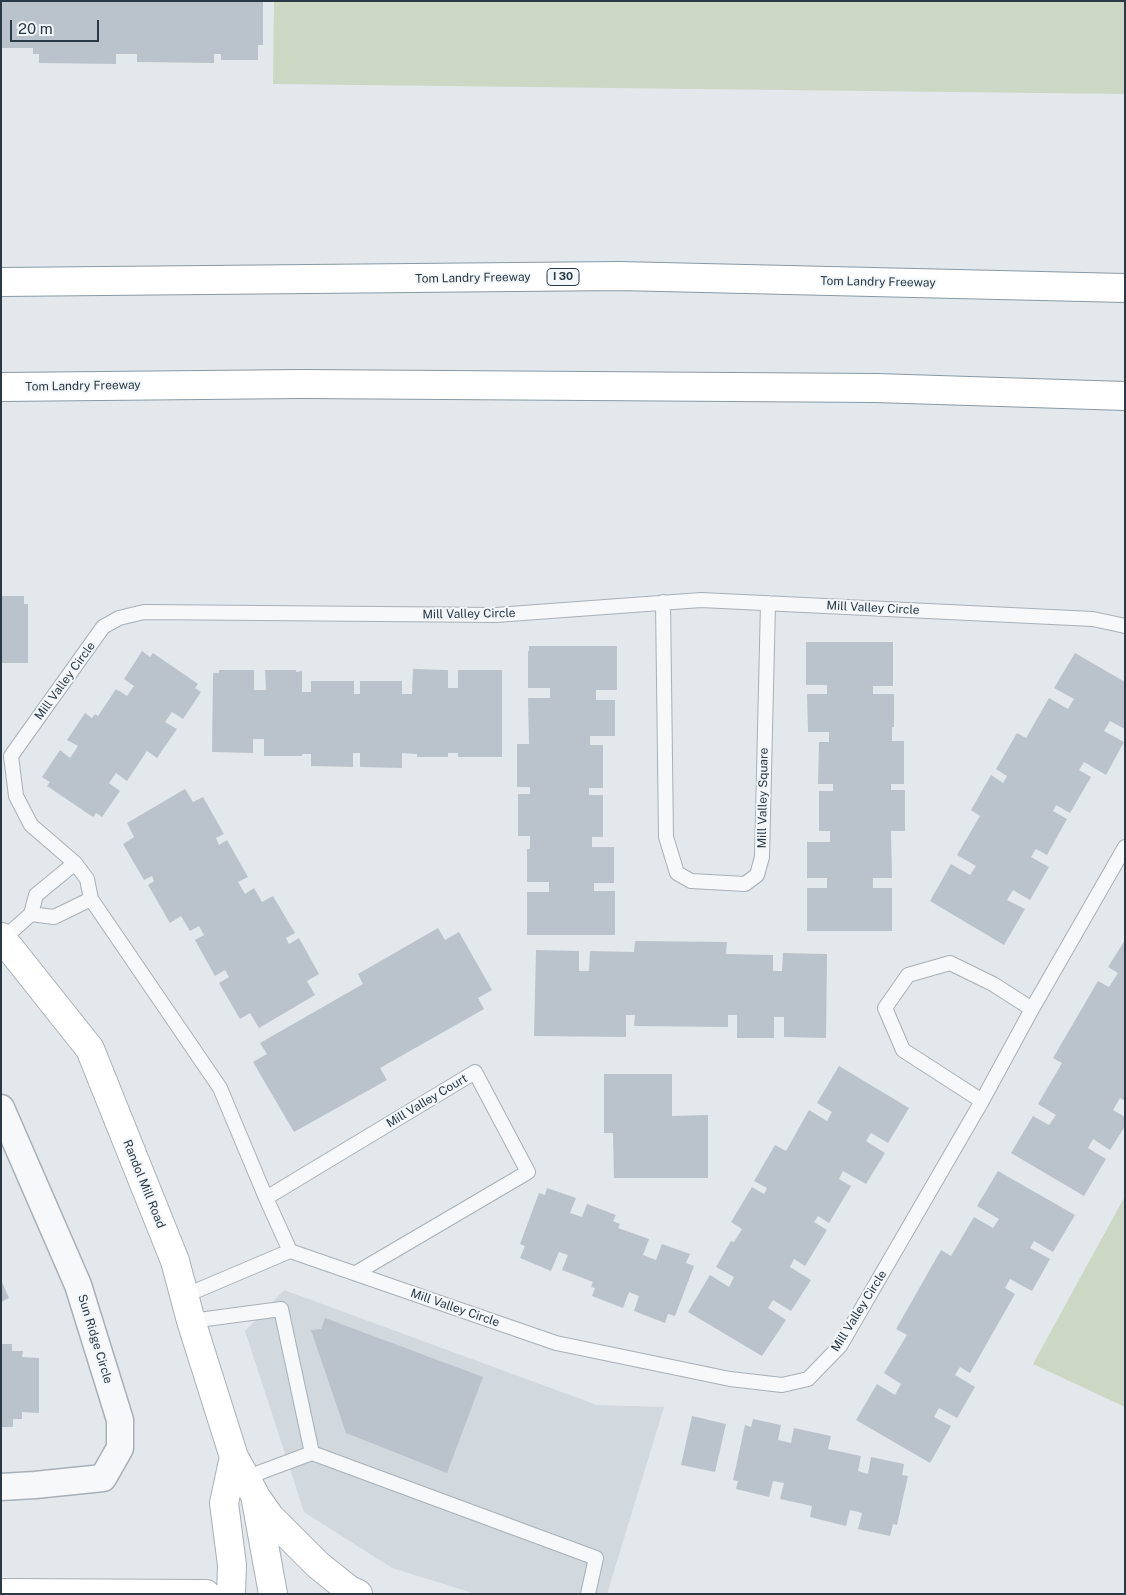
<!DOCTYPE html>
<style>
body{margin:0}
#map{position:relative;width:1126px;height:1595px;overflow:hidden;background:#e3e8ec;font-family:"Public Sans",sans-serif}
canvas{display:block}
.frame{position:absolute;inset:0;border:2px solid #293946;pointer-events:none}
.scale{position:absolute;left:10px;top:20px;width:89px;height:22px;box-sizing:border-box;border:2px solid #293946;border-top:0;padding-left:6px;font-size:15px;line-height:18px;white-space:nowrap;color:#293946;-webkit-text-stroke:4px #f3f7f9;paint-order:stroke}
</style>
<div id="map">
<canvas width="1126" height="1595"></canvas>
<div class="frame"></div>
<div class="scale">20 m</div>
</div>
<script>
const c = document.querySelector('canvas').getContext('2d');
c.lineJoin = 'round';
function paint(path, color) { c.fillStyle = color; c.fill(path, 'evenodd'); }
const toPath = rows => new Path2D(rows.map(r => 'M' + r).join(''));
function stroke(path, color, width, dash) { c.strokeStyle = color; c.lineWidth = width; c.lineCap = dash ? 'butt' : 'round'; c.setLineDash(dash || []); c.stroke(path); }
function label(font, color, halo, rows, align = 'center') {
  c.font = font + ' "Public Sans",sans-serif'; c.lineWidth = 4; c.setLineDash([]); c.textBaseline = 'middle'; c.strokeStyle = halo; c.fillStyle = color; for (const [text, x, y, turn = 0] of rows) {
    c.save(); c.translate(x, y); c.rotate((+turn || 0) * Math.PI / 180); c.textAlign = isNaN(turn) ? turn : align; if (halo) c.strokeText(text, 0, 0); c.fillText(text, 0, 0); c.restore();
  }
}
const built = toPath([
 [284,1290,597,1405,664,1407,607,1594,476,1594,392,1568,304,1512,245,1331]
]);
const green = toPath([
 [274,1,1125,1,1125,94,273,84],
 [1125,1196,1125,1407,1033,1364]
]);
const building = toPath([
 [1,1,263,1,263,45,258,45,258,60,221,60,221,54,214,54,214,63,137,62,137,54,116,54,116,64,39,63,39,54,33,54,33,48,1,48],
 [1,596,24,596,24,604,28,604,28,663,1,663],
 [806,642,893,642,893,686,873,686,873,694,894,694,894,727,892,727,892,741,904,741,904,784,891,784,891,790,905,790,905,831,891,831,892,878,873,878,873,888,892,888,892,931,807,931,807,888,827,888,827,878,807,878,807,842,830,842,830,831,819,831,819,791,833,791,833,784,818,784,819,742,829,742,829,732,808,732,807,694,827,694,827,685,806,685],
 [529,646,617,646,617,690,596,690,596,700,615,700,615,736,590,736,590,745,603,745,603,788,589,788,589,795,603,795,603,837,592,837,592,847,614,847,614,883,594,883,594,891,615,891,615,935,527,935,527,892,549,892,549,882,527,882,527,849,530,849,530,836,518,836,518,794,530,794,530,787,517,787,517,744,529,744,528,698,550,698,550,688,528,688,528,651,529,651],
 [142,651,150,657,153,653,198,684,195,688,201,692,183,719,172,712,165,722,177,729,157,758,147,751,127,781,116,773,109,783,120,791,102,817,96,813,93,817,47,786,50,782,42,777,60,750,70,758,78,746,67,740,85,713,92,718,95,714,98,716,116,689,127,696,134,686,124,679],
 [1075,653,1125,682,1125,729,1110,721,1104,731,1124,742,1106,775,1084,762,1079,770,1091,777,1070,813,1056,805,1053,811,1067,819,1047,855,1036,849,1031,857,1049,867,1030,900,1013,890,1007,900,1025,909,1004,945,930,901,951,864,970,875,976,866,957,855,980,816,971,810,991,775,1003,783,1007,776,996,769,1017,733,1026,738,1049,698,1068,709,1074,699,1054,688],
 [413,669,448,670,448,688,458,688,458,670,502,670,502,757,458,757,458,753,448,753,448,757,417,757,417,754,402,753,402,768,360,767,360,753,353,753,353,767,311,766,311,754,302,754,302,756,264,756,264,739,253,739,253,753,212,752,213,673,219,673,219,670,254,670,254,690,266,690,265,670,296,670,296,672,302,671,302,692,311,692,311,681,354,681,354,694,360,694,360,681,402,681,402,694,412,694],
 [185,789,193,802,203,797,224,834,216,838,219,845,227,840,248,877,238,882,245,894,254,888,262,902,273,896,295,933,286,938,289,944,299,938,319,974,307,981,315,995,259,1028,250,1013,240,1019,219,983,229,977,225,970,215,976,195,940,204,935,199,926,190,931,181,916,170,923,148,885,154,881,152,876,144,880,123,844,134,837,127,823],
 [438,928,445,940,459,932,492,990,478,998,484,1009,380,1068,387,1080,294,1132,253,1062,267,1054,260,1043,363,984,358,974],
 [1125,940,1125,1101,1120,1098,1113,1110,1125,1117,1125,1126,1110,1150,1093,1139,1088,1148,1106,1159,1084,1196,1011,1153,1033,1116,1049,1125,1056,1115,1038,1104,1062,1063,1053,1058,1098,981,1109,987,1118,973,1108,967],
 [635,941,727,942,726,954,773,955,773,971,782,971,783,953,827,954,826,1038,784,1037,784,1017,774,1017,774,1038,737,1038,737,1015,728,1015,728,1027,634,1026,635,1015,626,1015,626,1037,534,1036,536,950,579,951,579,971,589,971,590,951,634,952],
 [839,1066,909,1108,888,1143,871,1133,866,1141,885,1153,866,1184,843,1171,839,1179,851,1186,829,1223,818,1216,814,1222,827,1230,805,1266,794,1259,790,1267,811,1280,791,1311,773,1300,768,1308,786,1320,762,1356,688,1312,710,1275,729,1287,734,1277,716,1267,731,1241,734,1242,742,1229,731,1222,752,1187,764,1194,767,1188,754,1181,775,1145,786,1151,809,1110,827,1121,832,1112,817,1103],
 [604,1074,672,1074,672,1116,708,1115,708,1178,614,1178,613,1133,604,1133],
 [998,1171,1075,1215,1053,1252,1034,1241,1030,1248,1050,1259,1032,1291,1010,1279,1005,1288,1015,1294,970,1373,960,1367,955,1375,975,1387,957,1418,939,1408,934,1417,951,1426,930,1463,856,1420,877,1384,895,1395,901,1384,884,1373,907,1335,896,1329,941,1250,951,1256,974,1217,993,1228,999,1219,977,1206],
 [547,1188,576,1198,570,1213,582,1217,587,1204,616,1215,613,1221,620,1224,618,1228,649,1239,643,1255,656,1260,662,1244,690,1254,686,1263,694,1266,675,1316,668,1314,665,1323,634,1311,639,1296,629,1292,623,1308,592,1296,595,1288,591,1287,593,1282,562,1270,568,1255,559,1252,551,1271,520,1258,525,1246,520,1244,539,1193,545,1195],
 [1,1280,9,1298,1,1302],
 [325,1318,483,1377,447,1473,346,1433,311,1330,321,1329],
 [1,1344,12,1344,12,1351,23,1351,22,1357,39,1358,39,1413,22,1412,22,1419,13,1419,13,1427,1,1427],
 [692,1416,726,1424,715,1472,681,1465],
 [753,1419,781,1425,778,1440,791,1443,794,1428,831,1436,828,1449,861,1456,858,1471,868,1474,871,1457,904,1464,902,1475,908,1476,897,1525,893,1524,890,1536,858,1529,862,1513,850,1510,846,1526,810,1517,812,1506,780,1499,784,1483,773,1481,769,1497,736,1489,738,1481,733,1480,745,1425,751,1427]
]);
const lane = toPath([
 [663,602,666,837,677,873,691,881,745,884,757,875,762,857,768,603],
 [31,914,54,917,91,899],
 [3,939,31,914,36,895,75,863],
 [982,1101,903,1050,885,1008,908,975,950,963,993,984,1032,1009],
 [266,1198,475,1072,528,1172,356,1273],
 [290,1251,266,1198,220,1088,91,899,87,879,75,863,31,825,16,796,11,756,103,627,119,618,144,612,496,615,701,600,1093,619,1125,626],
 [184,1296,290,1251,556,1343,730,1379,782,1385,808,1379,840,1346,982,1101,1032,1009,1125,847],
 [191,1321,281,1309,312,1453],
 [245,1478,312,1453,596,1558,588,1594]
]);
const street = toPath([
 [1,1108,78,1285,120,1420,120,1448,103,1478,35,1485,1,1487]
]);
const secondary = toPath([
 [1,937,90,1049,175,1261,191,1321,234,1457,255,1495,273,1594],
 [258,1500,270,1517,318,1565,348,1589,358,1594],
 [1,1593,206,1594],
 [231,1594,232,1565,224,1503,234,1457]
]);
const highway = toPath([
 [1,282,619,276,1125,288],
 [1,387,302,384,876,388,1125,396]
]);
const shields = [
 [563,277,32]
];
const shieldNames = [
 ["I 30",563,277]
];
const streetNames = [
 ["Tom Landry Freeway",473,278,-1],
 ["Tom Landry Freeway",878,282,1],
 ["Tom Landry Freeway",83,386,-1],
 ["Mill Valley Circle",873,608,3],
 ["Mill Valley Circle",469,614,-1],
 ["Mill Valley Circle",65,681,-54],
 ["Mill Valley Square",763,798,-89],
 ["Mill Valley Court",427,1101,-31],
 ["Randol Mill Road",144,1184,68],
 ["Mill Valley Circle",455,1308,19],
 ["Mill Valley Circle",859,1311,-58],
 ["Sun Ridge Circle",95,1339,73]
];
paint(built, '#d1d8de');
paint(green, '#ccd7c4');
paint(building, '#bac3cb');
stroke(lane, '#a7b0b7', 16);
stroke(street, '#a7b0b7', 29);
stroke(secondary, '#a7b0b7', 30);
stroke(highway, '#8999a4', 30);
stroke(lane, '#f6f8fa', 14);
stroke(street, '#f6f8fa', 26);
stroke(secondary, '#fff', 28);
stroke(highway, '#fff', 28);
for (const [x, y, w] of shields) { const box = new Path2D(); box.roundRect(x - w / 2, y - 8.5, w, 17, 4); c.fillStyle = '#f3f7f9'; c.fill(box); stroke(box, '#293946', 1); }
label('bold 11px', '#293946', null, shieldNames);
label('12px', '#293946', '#f3f7f9', streetNames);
</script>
